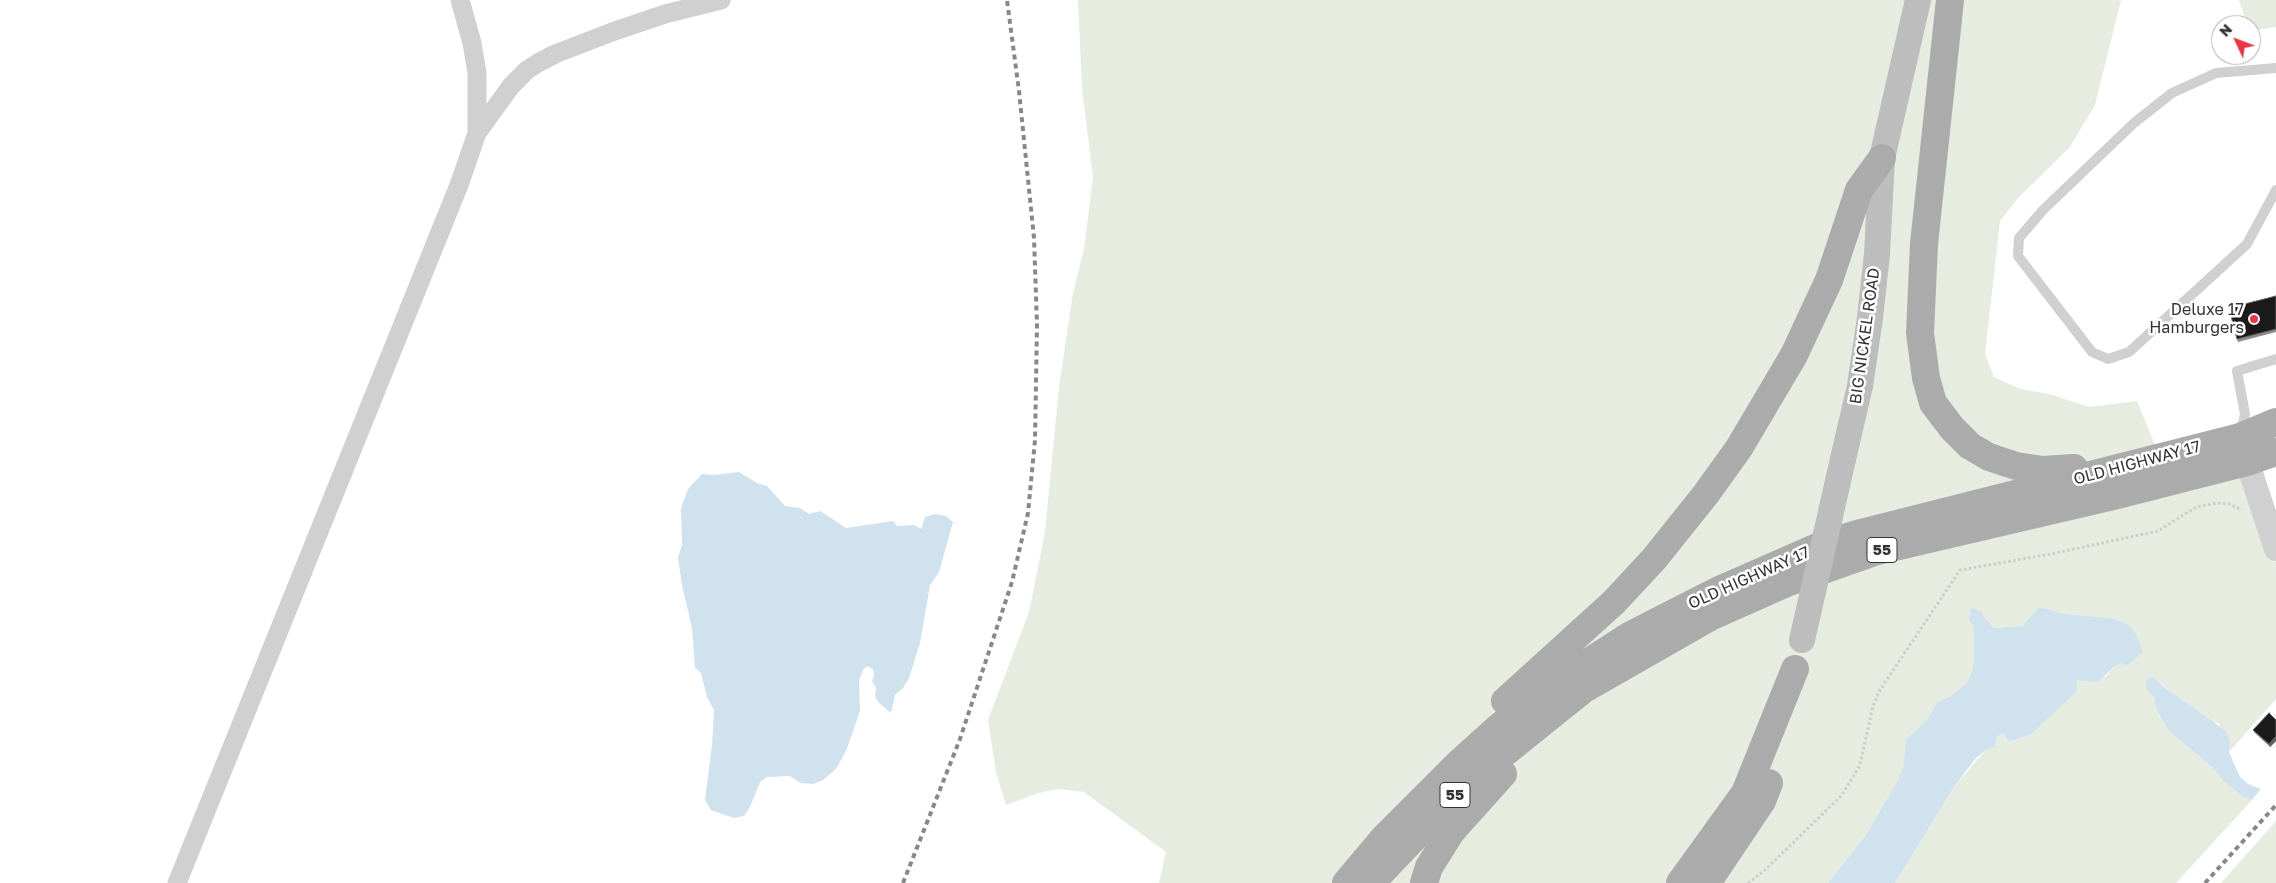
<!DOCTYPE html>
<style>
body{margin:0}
#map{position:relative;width:2276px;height:883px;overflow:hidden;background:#fff;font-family:"Golos Text",sans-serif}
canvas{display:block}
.north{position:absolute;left:2211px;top:15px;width:50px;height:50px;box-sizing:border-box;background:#fff;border:1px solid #adadad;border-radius:50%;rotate:313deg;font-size:14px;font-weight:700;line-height:20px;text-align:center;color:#333}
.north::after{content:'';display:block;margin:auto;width:18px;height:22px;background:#e63946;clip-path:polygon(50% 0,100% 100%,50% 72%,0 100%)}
</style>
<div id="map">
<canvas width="2276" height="883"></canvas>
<div class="north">N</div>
</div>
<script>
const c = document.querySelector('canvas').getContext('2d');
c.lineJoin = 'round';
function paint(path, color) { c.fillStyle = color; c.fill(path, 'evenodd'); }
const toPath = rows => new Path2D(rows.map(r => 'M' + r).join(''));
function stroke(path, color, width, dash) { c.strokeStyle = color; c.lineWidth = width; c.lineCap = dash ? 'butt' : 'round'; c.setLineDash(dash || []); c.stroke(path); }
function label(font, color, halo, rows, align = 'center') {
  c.font = font + ' "Golos Text",sans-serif'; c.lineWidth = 5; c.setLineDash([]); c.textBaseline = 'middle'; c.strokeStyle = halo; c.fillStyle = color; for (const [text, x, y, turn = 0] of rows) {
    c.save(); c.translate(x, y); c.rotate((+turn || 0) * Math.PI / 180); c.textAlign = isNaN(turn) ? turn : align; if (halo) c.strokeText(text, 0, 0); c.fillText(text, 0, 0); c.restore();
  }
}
const green = toPath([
 [1078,0,2121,0,2095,105,2069,148,2018,198,2000,221,1985,354,1994,377,2020,389,2049,394,2089,407,2137,401,2159,455,1751,573,1344,883,1159,883,1166,852,1084,792,1058,789,1038,793,1006,805,996,772,988,720,1029,612,1045,532,1059,387,1073,293,1084,249,1093,177,1082,88],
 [2239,0,2276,0,2276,27,2251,31,2251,25,2247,25],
 [2248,463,2276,545,2276,699,2229,752,2230,741,2218,723,2209,721,2153,678,2146,688,2154,698,2157,711,2168,730,2212,767,2225,781,2243,797,2252,800,2176,883,1895,883,1954,787,1996,738,2003,733,2009,742,2030,735,2061,705,2077,680,2105,677,2115,666,2142,652,2135,632,2128,624,2111,618,2065,614,2041,607,2037,609,2022,626,1994,628,1984,617,1982,612,1970,623,1974,627,1974,659,1972,671,1967,683,1949,697,1937,702,1927,720,1906,739,1903,767,1898,780,1866,835,1828,883,1373,883,1515,745,1791,583],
 [2276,821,2276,883,2221,883,2268,830]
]);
const water = toPath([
 [739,472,757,483,767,486,785,506,800,508,809,514,820,511,846,528,893,521,897,526,914,525,921,529,925,517,935,514,946,516,953,522,939,572,930,585,920,643,909,678,903,688,895,695,891,713,878,702,875,696,876,688,872,681,874,675,873,669,867,666,863,670,859,680,860,711,846,751,836,769,823,780,813,784,801,783,790,776,767,777,760,782,750,807,744,816,734,818,711,810,705,800,712,745,714,710,707,697,701,673,695,668,692,628,682,585,678,558,682,545,681,508,688,489,702,474,714,475],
 [1971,607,1982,612,1984,617,1994,628,2022,626,2037,609,2041,607,2065,614,2111,618,2128,624,2135,632,2143,652,2127,665,2122,663,2115,666,2098,682,2077,680,2076,692,2030,735,2009,742,2003,733,1996,738,1995,747,1987,749,1976,758,1954,787,1895,883,1828,883,1866,835,1898,780,1903,767,1906,739,1927,720,1937,702,1949,697,1967,683,1972,671,1974,659,1974,628,1969,620],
 [2153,677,2164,687,2226,731,2230,741,2229,752,2240,777,2248,784,2261,789,2252,800,2243,797,2224,781,2212,767,2168,730,2157,711,2154,698,2146,688,2147,679]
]);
const path = toPath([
 [1748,883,1764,871,1842,795,1860,765,1873,706,1880,690,1960,570,2051,554,2158,531,2196,507,2217,503,2229,504,2242,510]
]);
const service = toPath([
 [2276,68,2216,73,2172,93,2134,123,2043,210,2019,238,2018,256,2092,352,2108,359,2129,352,2247,244,2276,190],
 [2241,433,2245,414,2237,371,2276,359]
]);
const minor = toPath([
 [477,133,511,86,527,70,538,63,555,54,612,32,665,14,721,0],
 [177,883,459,185,477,133,477,73,472,43,460,0]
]);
const tertiary = toPath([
 [2242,446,2276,549]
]);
const secondary = toPath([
 [1843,459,1860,386,1870,318,1877,254,1882,158,1918,0]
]);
const primary = toPath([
 [1950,0,1924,244,1920,333,1926,378,1933,403,1952,428,1970,446,1989,457,2016,466,2043,470,2074,468],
 [1505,701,1614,602,1654,559,1706,494,1739,448,1794,355,1829,280,1859,190,1882,158],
 [1346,883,1383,839,1458,764,1499,727,1539,694,1629,636,1719,590,1824,544,1861,533,2240,437,2276,422],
 [1371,883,1453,797,1492,763,1549,717,1584,689,1710,617,1789,582,1877,551,2117,495,2247,462,2276,452],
 [1424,883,1429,867,1451,832,1503,774],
 [1680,883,1745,793,1795,669],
 [1707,883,1762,801,1769,783]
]);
const rail = toPath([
 [903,883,960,739,1012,582,1028,513,1035,440,1037,325,1034,238,1019,91,1007,0],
 [2205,883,2276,805]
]);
const secondaryBridge = toPath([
 [1802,640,1843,459]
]);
const wall = toPath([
 [2276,296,2276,332,2238,342,2237,339],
 [2276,720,2276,741,2270,747,2255,733,2253,730]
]);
const shadedWall = toPath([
 [2276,736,2276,741,2270,747,2269,744]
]);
const building = toPath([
 [2276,296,2276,329,2237,339,2229,308,2276,296],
 [2269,713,2276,720,2276,736,2269,744,2253,730,2269,713]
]);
const markers = [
 [2254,319,5,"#e63946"]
];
const shields = [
 [1882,550,30],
 [1455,795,30]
];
const shieldNames = [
 ["55",1882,550],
 ["55",1455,795]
];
const poiNames = [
 ["Deluxe 17",2244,310],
 ["Hamburgers",2244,328]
];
const streetNames = [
 ["BIG NICKEL ROAD",1865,336,-82],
 ["OLD HIGHWAY 17",2137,463,-15],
 ["OLD HIGHWAY 17",1749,578,-24]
];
paint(green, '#e6ecdf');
paint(water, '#cfe2ee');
stroke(path, '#cdcdcd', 3, [2.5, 2.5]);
stroke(service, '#d0d0d0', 10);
stroke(minor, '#d0d0d0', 19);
stroke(tertiary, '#d0d0d0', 24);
stroke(secondary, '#bdbdbd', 26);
stroke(primary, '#ababab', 28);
stroke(rail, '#888', 4, [5, 4]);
stroke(secondaryBridge, '#bdbdbd', 26);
paint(wall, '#8c8c8c');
paint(shadedWall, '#5f5f5f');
paint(building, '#1a1a1a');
stroke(building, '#5f5f5f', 1);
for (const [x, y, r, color] of markers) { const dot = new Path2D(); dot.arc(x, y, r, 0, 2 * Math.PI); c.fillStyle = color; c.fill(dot); stroke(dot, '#fff', 2); }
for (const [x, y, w] of shields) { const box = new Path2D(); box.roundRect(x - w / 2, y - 12.5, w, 25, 4); c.fillStyle = '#fff'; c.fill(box); stroke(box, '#333', 1); }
label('bold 15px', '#333', null, shieldNames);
label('16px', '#333', '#fff', poiNames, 'right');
label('16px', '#333', '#fff', streetNames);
</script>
